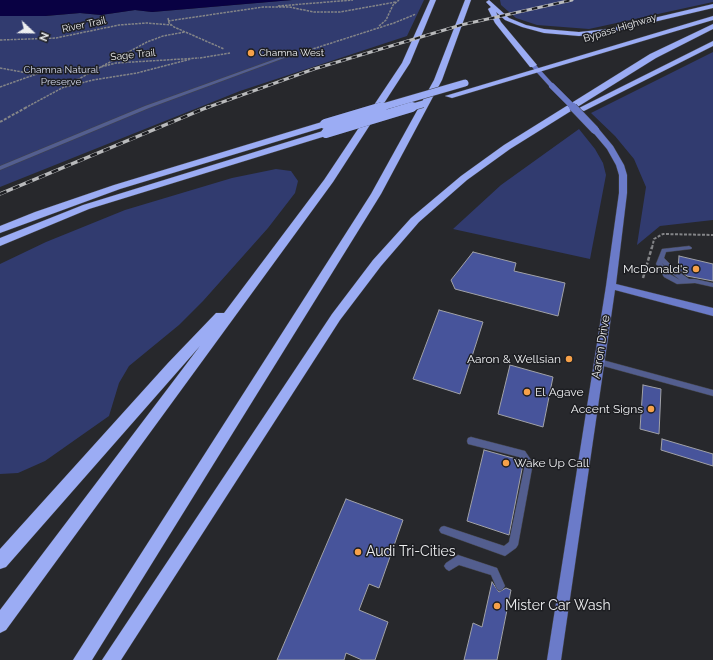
<!DOCTYPE html>
<style>
body{margin:0}
#map{position:relative;width:713px;height:660px;overflow:hidden;background:#27282c;font-family:Raleway,sans-serif}
canvas{display:block}
.north{position:absolute;left:12px;top:12px;width:40px;height:40px;-webkit-text-stroke:3px #1d1e22;paint-order:stroke;rotate:112deg;font-size:11px;font-weight:700;line-height:16px;text-align:center;color:#eeeff1}
.north::after{content:'';display:block;margin:auto;width:14px;height:18px;background:#eeeff1;clip-path:polygon(50% 0,100% 100%,50% 72%,0 100%)}
</style>
<div id="map">
<canvas width="713" height="660"></canvas>
<div class="north">N</div>
</div>
<script>
const c = document.querySelector('canvas').getContext('2d');
c.lineJoin = 'round';
function paint(path, color) { c.fillStyle = color; c.fill(path, 'evenodd'); }
const toPath = rows => new Path2D(rows.map(r => 'M' + r).join(''));
function stroke(path, color, width, dash) { c.strokeStyle = color; c.lineWidth = width; c.lineCap = dash ? 'butt' : 'round'; c.setLineDash(dash || []); c.stroke(path); }
function label(font, color, halo, rows, align = 'center') {
  c.font = font + ' Raleway,sans-serif'; c.lineWidth = 3; c.setLineDash([]); c.textBaseline = 'middle'; c.strokeStyle = halo; c.fillStyle = color; for (const [text, x, y, turn = 0] of rows) {
    c.save(); c.translate(x, y); c.rotate((+turn || 0) * Math.PI / 180); c.textAlign = isNaN(turn) ? turn : align; if (halo) c.strokeText(text, 0, 0); c.fillText(text, 0, 0); c.restore();
  }
}
const green = toPath([
 [292,0,424,0,407,36,240,91,0,187,0,16,45,16,80,13,101,15,135,10,152,12],
 [500,0,713,0,713,2,589,29,537,25,516,18,501,5],
 [713,52,713,220,660,226,637,245,646,187,634,159,615,136,591,113],
 [579,129,595,149,603,163,606,175,590,259,453,229,501,185],
 [276,169,291,171,298,181,295,193,268,228,203,301,179,325,129,366,119,383,109,416,45,461,18,473,0,474,0,264,46,242,125,210,232,178]
]);
const water = toPath([
 [0,0,292,0,152,12,135,10,101,15,80,13,45,16,0,16]
]);
const building = toPath([
 [473,252,516,263,514,271,565,283,558,316,455,289,451,280,473,252],
 [679,256,713,264,713,281,687,276,678,269,679,256],
 [439,310,483,322,460,394,413,379,439,310],
 [510,365,553,377,543,427,498,414,510,365],
 [643,385,661,389,659,434,640,429,643,385],
 [662,439,713,454,713,466,661,450,662,439],
 [484,450,520,460,523,464,509,535,467,521,484,450],
 [346,499,403,520,379,588,369,584,359,610,388,622,375,660,362,660,346,653,344,660,277,660,346,499],
 [492,582,499,592,506,588,511,590,497,660,464,660,473,623,482,627,492,582]
]);
const pathFar2 = toPath([
 [278,6,353,0],
 [168,18,169,23,174,27,224,49],
 [168,21,263,7,289,7,314,12,340,12,396,2],
 [379,26,386,20,393,5,399,0],
 [0,40,56,38,119,25,147,23,171,25],
 [300,53,394,23,416,14],
 [200,58,230,53],
 [101,67,116,63,199,58],
 [0,68,33,74],
 [0,87,45,71,93,69],
 [65,87,93,80,137,73,191,59],
 [25,108,147,42,163,36,185,32]
]);
const pathFar1 = toPath([
 [0,122,27,107],
 [652,248,654,239,663,234,713,235]
]);
const path = toPath([
 [643,278,652,247]
]);
const lane = toPath([
 [292,53,295,54,149,108,0,170,0,166,145,106,292,53],
 [689,246,691,247,692,248,691,249,666,252,664,258,675,269,689,279,695,279,713,283,713,287,695,283,677,284,664,277,656,264,662,249,689,246],
 [662,263,671,273,680,280,668,273,662,263],
 [599,359,713,390,713,396,596,364,595,362,596,360,599,359],
 [471,437,525,451,533,463,518,545,516,548,505,556,444,534,441,533,439,530,441,527,444,526,504,546,509,542,525,464,519,457,468,444,467,441,468,438,471,437],
 [458,555,497,568,505,586,503,589,500,591,497,589,491,575,459,565,449,571,446,569,444,566,446,563,458,555]
]);
const secondary = toPath([
 [531,64,535,64,554,85,554,87,550,87,531,66,531,64],
 [592,128,598,128,613,146,624,165,627,175,627,193,616,284,713,308,713,316,615,290,561,660,547,660,606,286,619,193,619,175,616,165,607,149,591,130,592,128]
]);
const highway = toPath([
 [430,0,436,0,410,63,333,182,6,630,0,633,0,610,200,346,6,567,0,569,0,549,168,363,216,313,224,313,324,180,402,63,430,0],
 [465,0,471,0,442,80,381,194,92,660,73,660,371,194,434,80,465,0],
 [489,0,509,18,526,25,544,29,579,32,607,29,713,4,713,8,607,33,579,36,544,33,522,27,505,20,496,12,501,22,537,65,533,67,530,67,495,23,488,9,491,7,486,2,489,0],
 [713,16,713,20,452,98,445,96,713,16],
 [713,24,713,29,656,58,510,149,467,180,419,222,381,266,340,320,121,660,102,660,332,314,373,260,411,218,461,176,504,145,650,54,713,24],
 [713,41,713,46,584,111,577,109,713,41],
 [325,121,329,124,328,126,120,189,0,233,0,226,35,212,114,185,325,121],
 [326,130,330,133,329,135,89,209,0,246,0,238,83,205,326,130]
]);
const railFar1 = toPath([
 [206,108,314,69,461,25,572,0]
]);
const rail = toPath([
 [0,194,208,107]
]);
const secondaryBridgeFar1 = toPath([
 [552,86,574,108]
]);
const secondaryBridge = toPath([
 [573,107,595,130]
]);
const highwayBridgeFar1 = toPath([
 [379,108,465,83],
 [409,108,423,104]
]);
const highwayBridge = toPath([
 [325,124,382,107],
 [326,133,412,107]
]);
const markers = [
 [251,53,4,"#f7a149"],
 [696,269,4,"#f7a149"],
 [569,359,4,"#f7a149"],
 [527,392,4,"#f7a149"],
 [651,409,4,"#f7a149"],
 [506,463,4,"#f7a149"],
 [358,552,4,"#f7a149"],
 [497,606,4,"#f7a149"]
];
const farStreetnames = [
 ["River Trail",84,25,-12],
 ["Bypass Highway",620,28,-17],
 ["Sage Trail",133,55,-6]
];
const farPoinames = [
 ["Chamna West",259,53]
];
const farParknames = [
 ["Chamna Natural",61,70],
 ["Preserve",61,82]
];
const poiNames = [
 ["McDonald's",688,269],
 ["Aaron & Wellsian",561,359],
 ["El Agave",535,392,"left"],
 ["Accent Signs",643,409],
 ["Wake Up Call",514,463,"left"]
];
const streetNames = [
 ["Aaron Drive",601,347,-81]
];
const nearPoinames = [
 ["Audi Tri-Cities",366,552],
 ["Mister Car Wash",505,606]
];
paint(green, '#313b6f');
paint(water, '#090143');
paint(building, '#47549b');
stroke(building, '#a1a2a7', 1);
stroke(lane, '#434448', 1);
stroke(secondary, '#434448', 1);
stroke(highway, '#434448', 1);
stroke(pathFar2, '#848588', 1.5, [2.5, 1]);
stroke(pathFar1, '#848588', 2, [3, 1.5]);
stroke(path, '#848588', 2.5, [4, 2]);
paint(lane, '#535e8f');
paint(secondary, '#6b7bc9');
paint(highway, '#9bacf4');
stroke(railFar1, '#b9babc', 3);
stroke(rail, '#b9babc', 3.5);
stroke(railFar1, '#1d1e22', 2, [5.5]);
stroke(rail, '#1d1e22', 2.5, [7]);
stroke(secondaryBridgeFar1, '#434448', 6, []);
stroke(secondaryBridge, '#434448', 9, []);
stroke(highwayBridgeFar1, '#434448', 8, []);
stroke(highwayBridge, '#434448', 10, []);
stroke(secondaryBridgeFar1, '#6b7bc9', 6);
stroke(secondaryBridge, '#6b7bc9', 8);
stroke(highwayBridgeFar1, '#9bacf4', 7);
stroke(highwayBridge, '#9bacf4', 10);
for (const [x, y, r, color] of markers) { const dot = new Path2D(); dot.arc(x, y, r, 0, 2 * Math.PI); c.fillStyle = color; c.fill(dot); stroke(dot, '#1d1e22', 1.5); }
label('10px', '#eeeff1', '#1d1e22', farStreetnames);
label('10px', '#eeeff1', '#1d1e22', farPoinames, 'left');
label('10px', '#d4daee', '#1d1e22', farParknames);
label('12px', '#eeeff1', '#1d1e22', poiNames, 'right');
label('12px', '#eeeff1', '#1d1e22', streetNames);
label('14px', '#eeeff1', '#1d1e22', nearPoinames, 'left');
</script>
